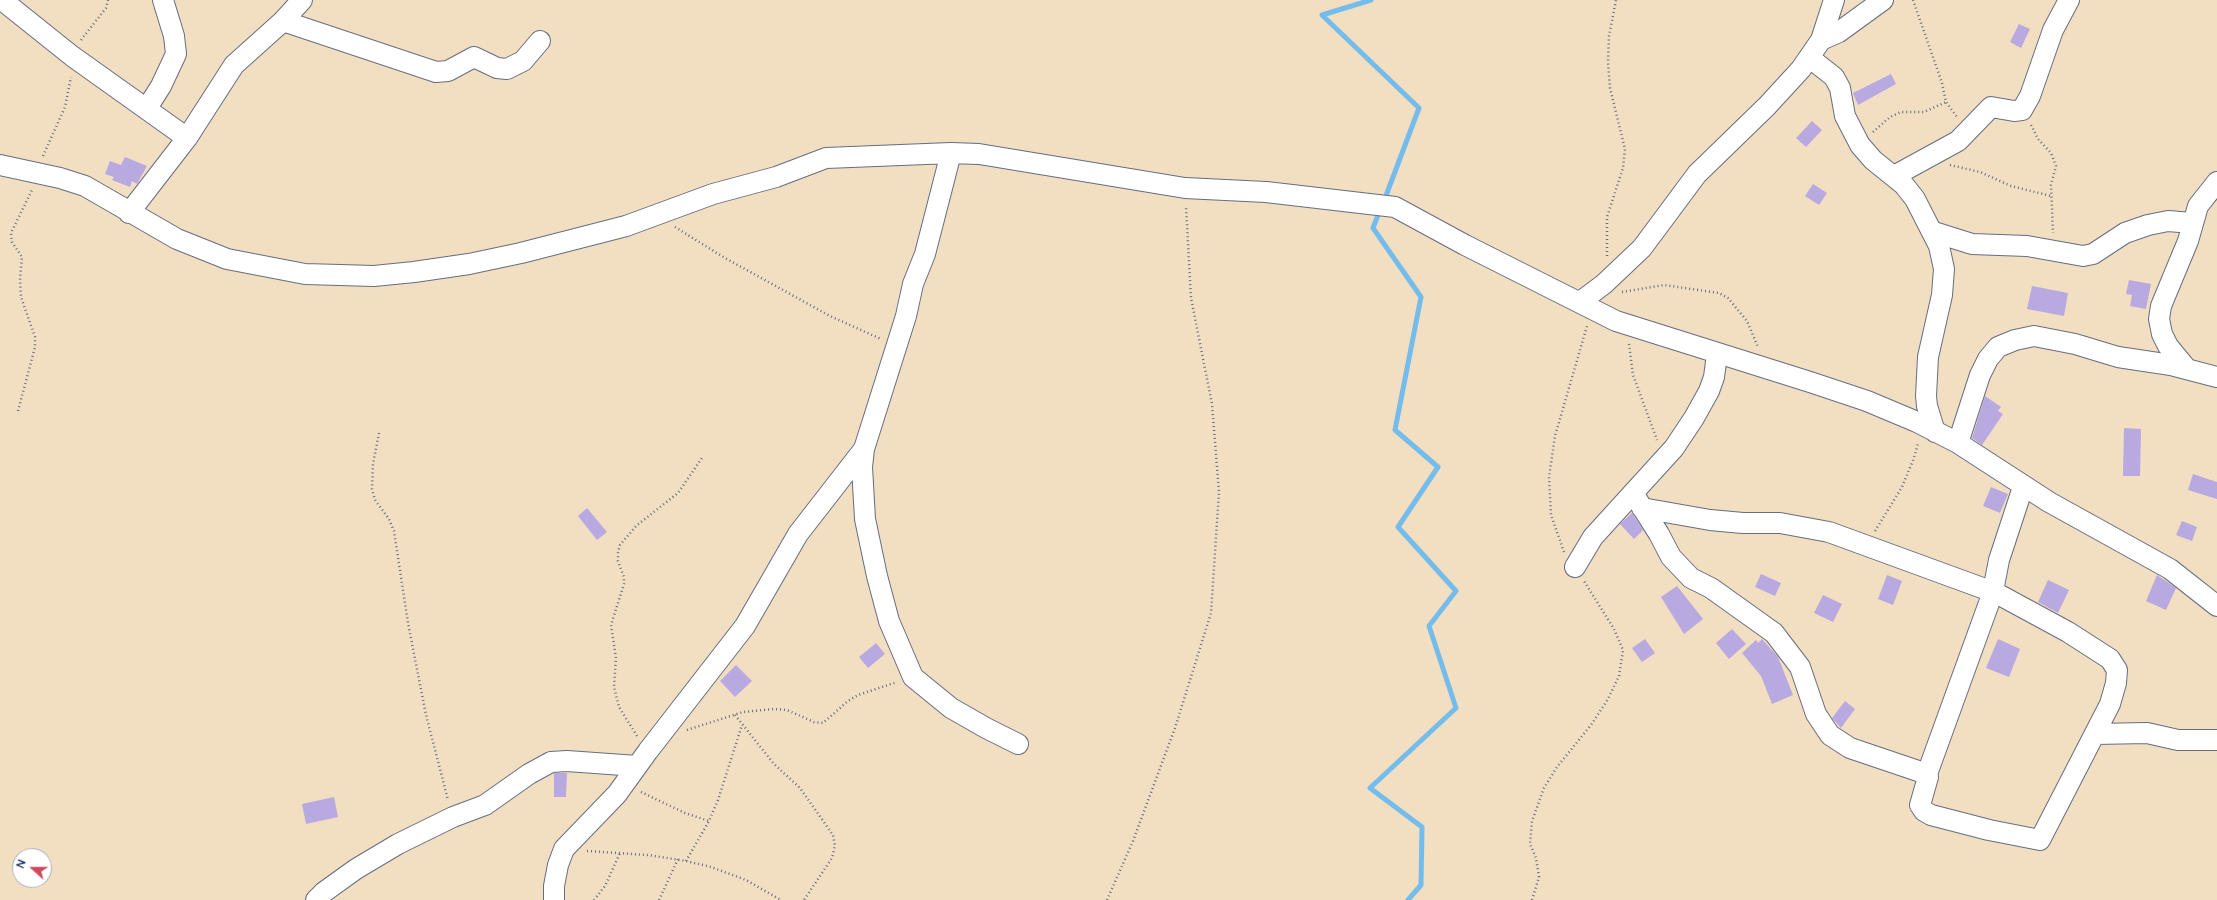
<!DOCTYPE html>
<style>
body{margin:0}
#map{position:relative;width:2217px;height:900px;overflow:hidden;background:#f2dfc1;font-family:"Architects Daughter",sans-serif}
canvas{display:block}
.north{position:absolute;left:12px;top:848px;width:40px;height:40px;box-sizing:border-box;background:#fff;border:1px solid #a4acbf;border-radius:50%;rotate:291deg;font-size:11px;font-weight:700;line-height:16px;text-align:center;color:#1b2f5e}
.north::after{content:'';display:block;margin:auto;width:14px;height:18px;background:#d1495b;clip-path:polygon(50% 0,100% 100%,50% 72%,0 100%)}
</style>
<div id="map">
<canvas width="2217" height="900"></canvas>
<div class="north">N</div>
</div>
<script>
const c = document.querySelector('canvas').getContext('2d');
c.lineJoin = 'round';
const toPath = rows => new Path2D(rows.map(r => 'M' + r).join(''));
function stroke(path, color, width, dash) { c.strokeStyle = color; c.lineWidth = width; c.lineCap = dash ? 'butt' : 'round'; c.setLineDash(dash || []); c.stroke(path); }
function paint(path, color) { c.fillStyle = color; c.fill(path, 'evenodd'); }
const stream = toPath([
 [1371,0,1322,15,1419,108,1384,201],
 [1380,210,1373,228,1421,297,1395,430,1438,467,1398,527,1456,591,1429,626,1456,708,1370,788,1422,827,1421,885,1408,900]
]);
const building = toPath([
 [2019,24,2030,29,2021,48,2010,42],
 [1891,74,1896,84,1858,105,1853,93],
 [1812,121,1822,130,1806,147,1796,138],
 [125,157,147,166,137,184,132,181,130,187,112,180,114,177,105,174,110,161,121,165],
 [1813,184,1827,193,1819,205,1805,196],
 [2129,280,2151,284,2146,309,2130,306,2132,295,2126,294],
 [2032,286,2068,293,2064,316,2027,309],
 [1985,396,2001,407,1998,411,2003,414,1982,445,1972,438],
 [2124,428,2141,429,2140,476,2123,476],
 [2193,474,2217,482,2217,499,2188,490],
 [1991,487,2008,494,2000,513,1983,506],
 [587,508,607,532,597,540,578,516],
 [1632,513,1643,530,1634,539,1620,524],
 [2182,521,2197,527,2192,541,2176,535],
 [1761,574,1781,583,1775,596,1755,587],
 [1887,575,1902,581,1893,605,1878,599],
 [2157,575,2176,588,2166,610,2146,601],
 [2048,580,2069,590,2058,613,2038,602],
 [1677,586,1703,619,1684,634,1661,597],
 [1823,595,1842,604,1833,622,1814,613],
 [1732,629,1746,644,1729,659,1716,643],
 [1645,639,1655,653,1642,662,1632,648],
 [1762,639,1778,657,1793,695,1772,704,1761,676,1742,653,1756,640,1758,643],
 [1998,639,2020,649,2009,677,1986,668],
 [876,643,885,654,868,668,859,657],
 [736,665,752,681,735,697,720,681],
 [1845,701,1855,709,1841,728,1832,718],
 [554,773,567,773,566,797,554,797],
 [334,797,338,817,306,824,302,804]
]);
const path = toPath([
 [1913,0,1942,83,1946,102,1957,117],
 [81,40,106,8,108,0],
 [2031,125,2038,139,2051,153,2056,166,2051,185,2053,233],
 [1873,132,1890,117,1901,112,1924,112,1946,102],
 [43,156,65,107,71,77],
 [1950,165,1980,172,2011,186,2051,196],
 [675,227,725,258,830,316,881,339],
 [1607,256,1607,217,1623,168,1625,149,1610,88,1608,62,1609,36,1616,0],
 [1622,292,1664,285,1719,293,1728,298,1747,321,1758,347],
 [1629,344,1633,375,1657,440],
 [18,411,35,347,35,337,21,297,20,280,22,257,12,242,11,233,32,190],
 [379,433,373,464,372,489,375,500,389,519,394,531,408,623,426,715,448,800],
 [1875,531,1902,487,1914,458,1918,443],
 [1564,552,1551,515,1549,477,1555,436,1587,326],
 [735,715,774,764,800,788,833,835,835,846,832,858,804,900],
 [687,730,743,712,774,709,787,710,814,722,823,723,848,701,858,695,897,682],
 [637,736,619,707,614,687,616,658,611,625,624,584,624,577,618,561,618,552,620,545,636,526,678,493,702,458],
 [641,792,685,813,709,821],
 [587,851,648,855,686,861,711,867,746,880,781,900],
 [686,861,709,821,718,800,742,725],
 [594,900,605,886,620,853],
 [659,900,678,859],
 [1107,900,1133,841,1175,728,1211,613,1219,492,1212,404,1191,298,1186,206],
 [1532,900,1539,877,1536,858,1530,844,1532,821,1544,788,1557,767,1591,725,1608,699,1619,676,1623,650,1614,629,1584,581]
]);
const minor = toPath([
 [2,0,72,56,187,138],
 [283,21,436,72,448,71,474,57,497,68,507,69,523,61,540,41],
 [1821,40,1839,32,1883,0],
 [1810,58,1834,77,1840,88,1845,116,1860,145,1873,160,1904,185,1915,199,1939,246,1944,269,1942,295,1928,357,1926,396,1927,406,1935,432],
 [147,108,161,86,176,54,174,36,163,0],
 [951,153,925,254,913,284,906,316,864,449,862,467,865,519,877,576,889,621,913,677,951,708,986,728,1018,744],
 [0,165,60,178,85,186,177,239,227,259,305,274,374,276,414,272,469,264,521,253,626,226,713,194,776,177,826,158,951,153,979,154,1185,188,1266,192,1395,207,1465,245,1616,321,1810,382,1867,401,1917,422,1958,443,2049,502,2170,569,2217,606],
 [1894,176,1958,141,1991,107,2014,111,2022,110,2030,96,2053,30,2069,0],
 [129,213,187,138,234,65,283,21,302,0],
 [1934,232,1972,244,2027,246,2083,256,2093,254,2125,233,2148,225,2168,221,2192,223],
 [1580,302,1604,284,1642,248,1697,174,1767,106,1801,69,1821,40,1834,0],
 [2187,369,2168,346,2162,334,2159,319,2161,306,2188,241,2198,206,2217,182],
 [1958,443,1980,375,1988,359,1998,347,2015,340,2034,336,2075,344,2118,357,2171,365,2217,377],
 [1633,493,1659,534,1671,557,1691,578,1711,588,1774,633,1800,667,1816,714,1830,735,1850,748,1927,774,1928,777,1920,805,1924,811,1931,815,1989,830,2040,840,2110,704,2116,683,2117,670,2110,659,2068,632,1996,593,1994,586,1999,560,2023,487],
 [1642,508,1710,520,1743,523,1780,523,1829,532,1996,593],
 [1575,567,1593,537,1674,448,1694,418,1709,391,1714,377,1717,354],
 [2095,734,2147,733,2178,740,2217,740],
 [1927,774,1993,592],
 [316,900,324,892,356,869,398,844,453,817,485,805,529,774,551,762,567,761,637,766],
 [554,900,554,886,558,865,564,849,617,794,648,751,745,626,798,534,864,449]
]);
stroke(stream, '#74bcec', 5);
paint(building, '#b8a9e1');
stroke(minor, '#666d81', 22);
stroke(path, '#666d81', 2.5, [1, 3]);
stroke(minor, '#fff', 20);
</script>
